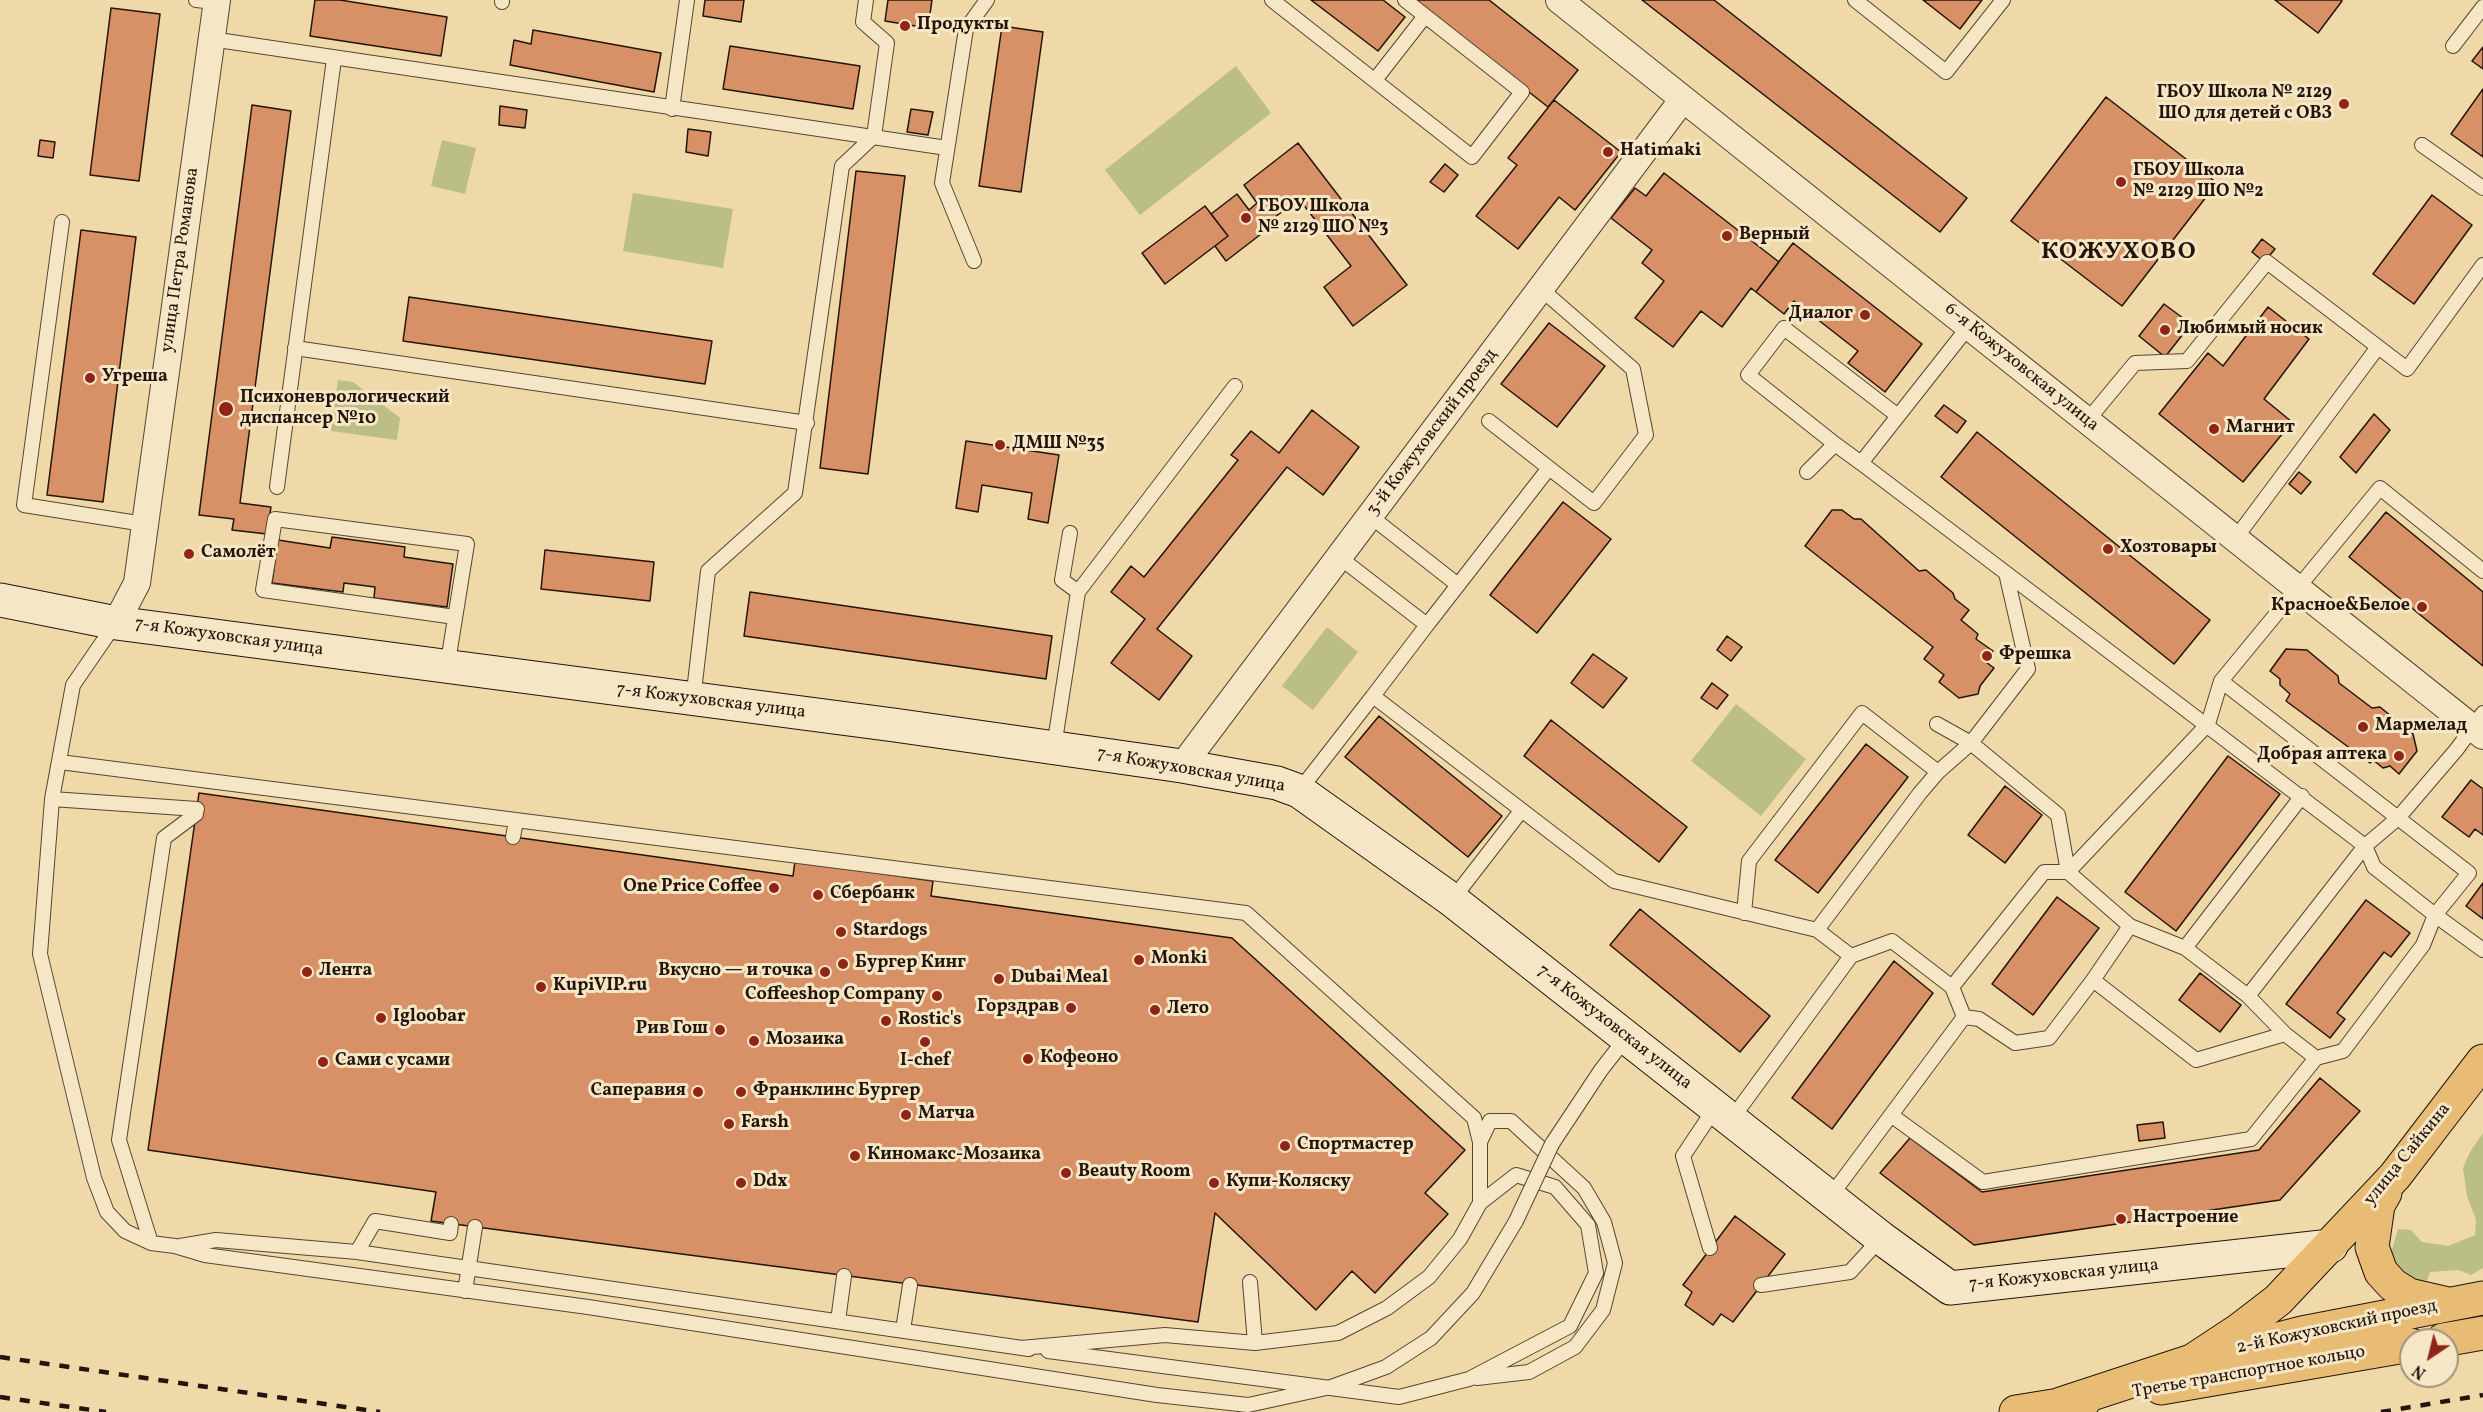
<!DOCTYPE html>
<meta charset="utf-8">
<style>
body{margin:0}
#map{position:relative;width:2483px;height:1412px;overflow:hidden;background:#efd9a8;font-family:Vollkorn,serif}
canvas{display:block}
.north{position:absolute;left:2399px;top:1328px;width:60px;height:60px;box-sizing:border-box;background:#f5e6c6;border:2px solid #a1927c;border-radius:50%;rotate:215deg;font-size:16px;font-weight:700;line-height:24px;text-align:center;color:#23150c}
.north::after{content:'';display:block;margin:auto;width:21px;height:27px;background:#8f2418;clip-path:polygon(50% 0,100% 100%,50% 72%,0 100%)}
</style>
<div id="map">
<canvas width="2483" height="1412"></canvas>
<div class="north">N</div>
</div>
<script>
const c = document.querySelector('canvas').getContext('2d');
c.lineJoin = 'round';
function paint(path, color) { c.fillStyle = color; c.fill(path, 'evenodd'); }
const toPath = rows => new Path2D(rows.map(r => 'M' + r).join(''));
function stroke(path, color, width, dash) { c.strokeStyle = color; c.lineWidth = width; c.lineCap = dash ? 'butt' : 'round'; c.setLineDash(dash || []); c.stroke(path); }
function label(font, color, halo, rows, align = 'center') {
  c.font = font + ' Vollkorn,serif'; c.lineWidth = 6; c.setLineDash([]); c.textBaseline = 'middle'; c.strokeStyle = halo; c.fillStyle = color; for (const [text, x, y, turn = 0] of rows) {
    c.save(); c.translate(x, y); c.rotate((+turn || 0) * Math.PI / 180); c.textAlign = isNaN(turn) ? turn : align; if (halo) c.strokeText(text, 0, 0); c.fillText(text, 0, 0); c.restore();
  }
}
const green = toPath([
 [1236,66,1271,113,1140,215,1105,170],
 [442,140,476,148,465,194,431,186],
 [633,193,733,209,723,268,623,251],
 [338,380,353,382,400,418,397,440,331,431],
 [1327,627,1358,652,1313,710,1282,686],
 [1736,704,1806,759,1761,816,1691,761],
 [2483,1133,2483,1268,2471,1275,2458,1270,2430,1272,2427,1280,2414,1284,2390,1257,2398,1229,2411,1230,2422,1242,2448,1246,2475,1235,2476,1220,2467,1196,2463,1168,2470,1152]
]);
const building = toPath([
 [315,0,340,0,447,17,441,56,310,36,315,0],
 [705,0,744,0,741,22,703,16,705,0],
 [888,0,932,0,928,28,885,21,888,0],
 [1311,0,1383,0,1405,17,1378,51,1311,0],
 [1412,0,1489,0,1578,70,1548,107,1412,0],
 [1642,0,1714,0,1967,198,1940,232,1642,0],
 [1923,0,1982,0,1960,29,1923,0],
 [2275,0,2341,0,2342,1,2318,33,2275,0],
 [111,8,160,14,139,181,90,175,111,8],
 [1002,26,1043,32,1021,192,979,186,1002,26],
 [533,30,661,53,654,92,510,65,514,40,531,44,533,30],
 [730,46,860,66,853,109,723,89,730,46],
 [2483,47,2483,69,2472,61,2483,47],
 [2483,89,2483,157,2451,134,2483,89],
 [2106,97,2217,183,2122,306,2011,221,2106,97],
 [1554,100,1621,152,1575,210,1559,197,1518,249,1476,216,1517,165,1508,158,1554,100],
 [252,105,291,111,240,503,271,507,267,534,232,530,234,519,199,515,252,105],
 [500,106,527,110,525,128,499,125,500,106],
 [911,109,933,112,928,135,907,132,911,109],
 [688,129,711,132,708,156,686,152,688,129],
 [40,140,55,142,53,158,38,156,40,140],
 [1298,143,1407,285,1353,326,1324,287,1351,266,1299,199,1271,220,1268,217,1259,224,1265,231,1226,261,1215,246,1228,236,1211,214,1237,194,1249,210,1257,203,1244,185,1298,143],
 [1445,164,1458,175,1444,192,1430,182,1445,164],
 [856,171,905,176,868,474,820,468,856,171],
 [1664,173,1779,262,1756,292,1751,288,1722,327,1701,311,1673,347,1635,318,1664,281,1642,263,1652,250,1611,218,1635,188,1646,196,1664,173],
 [2432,195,2472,225,2414,304,2373,274,2432,195],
 [1205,206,1228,236,1165,284,1142,253,1205,206],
 [81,230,136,237,103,502,47,495,81,230],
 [2262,239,2275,249,2264,262,2252,252,2262,239],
 [1793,243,1922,344,1885,392,1848,363,1858,351,1794,301,1784,314,1756,292,1793,243],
 [409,297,712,341,705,384,403,341,409,297],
 [2164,304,2191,324,2165,357,2139,336,2164,304],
 [2268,307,2309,339,2264,399,2292,422,2243,482,2159,414,2208,353,2223,366,2268,307],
 [1549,323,1605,366,1557,427,1501,384,1549,323],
 [1944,405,1966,421,1957,433,1935,416,1944,405],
 [1312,410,1359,447,1323,495,1287,467,1157,629,1192,656,1159,700,1111,663,1145,619,1111,592,1131,566,1144,577,1238,460,1231,455,1251,431,1279,453,1312,410],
 [2374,414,2390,430,2356,473,2340,457,2374,414],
 [1977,432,2210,620,2174,664,1941,477,1977,432],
 [966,441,1059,455,1048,523,1028,519,1032,493,982,485,978,512,956,508,966,441],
 [2299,472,2311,482,2301,494,2289,484,2299,472],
 [1563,502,1611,539,1537,633,1490,595,1563,502],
 [1832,510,1842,510,1854,519,1861,519,1919,571,1926,570,1953,593,1955,599,1969,610,1961,620,1978,634,1976,639,1993,651,1986,662,1994,668,1980,686,1978,694,1959,698,1939,682,1944,675,1924,659,1933,647,1805,546,1832,510],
 [2386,512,2483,592,2483,666,2349,557,2386,512],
 [332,537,405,547,404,557,453,564,447,607,374,598,375,587,344,583,343,592,272,583,278,540,330,548,332,537],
 [545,550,654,562,650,601,541,589,545,550],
 [750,592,1052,636,1046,679,744,636,750,592],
 [1727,636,1742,647,1731,661,1717,650,1727,636],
 [2286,649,2307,650,2338,676,2339,683,2372,708,2380,707,2413,734,2417,751,2399,774,2390,766,2383,768,2373,760,2370,763,2286,701,2290,694,2280,685,2280,679,2270,671,2286,649],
 [1593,654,1627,678,1603,708,1571,683,1593,654],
 [1712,683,1728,695,1717,709,1701,698,1712,683],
 [1379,716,1502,816,1468,857,1345,757,1379,716],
 [1551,720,1687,827,1659,862,1524,756,1551,720],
 [1866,744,1908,777,1818,893,1775,860,1866,744],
 [2228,756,2280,794,2176,931,2125,892,2228,756],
 [2471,780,2483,789,2483,835,2475,829,2469,837,2442,817,2471,780],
 [2005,786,2042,815,2005,863,1968,835,2005,786],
 [199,793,793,876,795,861,933,881,931,896,1232,938,1465,1150,1425,1193,1448,1214,1375,1293,1352,1271,1316,1310,1215,1213,1198,1322,431,1221,436,1192,148,1150,199,793],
 [2483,883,2483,919,2466,906,2483,883],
 [2057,897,2099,928,2033,1015,1992,984,2057,897],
 [2366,900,2410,933,2391,957,2384,952,2337,1013,2345,1019,2330,1038,2286,1004,2366,900],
 [1640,909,1770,1016,1740,1052,1610,945,1640,909],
 [1894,961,1933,993,1832,1129,1792,1098,1894,961],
 [2200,973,2241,1005,2220,1032,2179,1000,2200,973],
 [2320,1078,2360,1111,2280,1200,1974,1245,1880,1173,1910,1138,1982,1192,2259,1150,2320,1078],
 [2163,1122,2165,1138,2139,1141,2137,1125,2163,1122],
 [1735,1216,1785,1254,1733,1322,1721,1314,1713,1325,1685,1305,1692,1292,1683,1285,1735,1216]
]);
const lane = toPath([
 [196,0,216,2],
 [1272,0,1472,157,1522,92,1405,0],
 [1855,0,1946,72,2003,0],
 [502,2,502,0],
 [211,39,947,148],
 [2453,46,2483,7],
 [1375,80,1425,16],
 [672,109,687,0],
 [2422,145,2483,188],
 [62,222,24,505,144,524],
 [974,261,942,183,966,29,987,0],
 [295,348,807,423],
 [1489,421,1549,468],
 [2087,421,2135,363,2187,361,2267,262,2407,369,2483,265],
 [1835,444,1748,375,1784,328,1898,416],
 [1807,472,1835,444,1861,463],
 [277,487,334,59],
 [1370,516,1458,585],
 [1070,533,1062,580,1078,592],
 [2235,539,2378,347],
 [1339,557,1427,625,1373,696],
 [2006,573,2365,846,2374,867,2435,915,2423,945,2343,1051,2316,1058],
 [115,624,73,685,52,799,40,954,94,1178,107,1212,125,1231,151,1243,175,1246,205,1255,588,1307,1157,1395,1248,1405,1331,1387,1386,1367,1431,1338,1473,1293,1516,1221],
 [1427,625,1549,468,1594,503,1646,435,1633,369,1541,289],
 [447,668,467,544,275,519,263,590,455,617],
 [2221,681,2469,873,2435,915,2483,950],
 [693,700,708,571,795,493,842,166,874,136,887,43,863,22,866,0],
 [1937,724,1971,743,2058,815,2068,872,2130,926,2093,980,2196,1060,2285,1034,2248,996,2365,846,2398,818,2457,749,2483,713],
 [1054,747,1078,592,1235,386],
 [60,762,1246,913,1474,1118,1480,1142,1480,1203,1460,1239,1429,1277,1387,1308,1338,1333,1255,1343,1165,1335,1021,1348],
 [1299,791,1373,696,1614,881,1817,930,1851,956,1892,941,1952,987],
 [52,799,197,809],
 [513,837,516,821],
 [1452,900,1521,811],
 [1744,913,1749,861,1862,713,1938,772],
 [2130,926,2185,948,2248,996],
 [1817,930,1920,793,1938,772,1971,743,2028,669,2006,573,1861,463,1969,326],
 [2185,948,2302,796],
 [1964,1017,1979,1019,2015,1043,2049,1038,2093,980],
 [1891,1115,1983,1182,2251,1139,2316,1058,2285,1034],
 [1731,1120,1851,956],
 [1552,1144,1601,1070,1626,1038],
 [1830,1197,1964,1017,1952,987,2044,872,2068,872,2208,724,2221,681,2380,488,2483,571],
 [151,1243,119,1140,164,838,196,814],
 [180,1246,216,1240,357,1252,1029,1349],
 [1710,1248,1683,1156,1715,1108],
 [357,1252,375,1221,450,1233,451,1224],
 [1250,1282,1255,1343],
 [1761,1285,1850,1272,1881,1238],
 [465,1291,475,1227],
 [838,1321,844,1276],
 [903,1330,910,1285],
 [1048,1351,1399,1397,1469,1379,1570,1326,1596,1273,1588,1225,1555,1187,1516,1175,1480,1203],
 [1477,1378,1529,1372,1575,1347,1603,1310,1615,1263,1604,1222,1584,1188,1511,1121,1490,1121,1480,1142]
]);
const street = toPath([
 [1559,0,2483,736],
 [116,623,137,583,217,0],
 [1182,766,1683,99]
]);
const secondary = toPath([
 [0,600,116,623,894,725,1182,766,1277,783,1299,791,1452,900,1881,1238,1950,1288,2331,1246]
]);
const primary = toPath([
 [2385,1193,2378,1205,2372,1247,2381,1272,2393,1285,2409,1295,2444,1303],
 [2443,1340,2483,1333],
 [2217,1355,2302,1333,2483,1298],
 [2161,1388,2411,1345],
 [2061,1404,2192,1361,2239,1330,2278,1300,2395,1176,2483,1061],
 [2016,1412,2084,1401]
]);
const rail = toPath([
 [0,1357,380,1412],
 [0,1397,106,1412],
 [2381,1412,2483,1395]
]);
const laneBridge = toPath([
 [1516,1221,1552,1144]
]);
const markers = [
 [905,26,6,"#8f2418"],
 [2344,104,6,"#8f2418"],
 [1608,152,6,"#8f2418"],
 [2121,182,6,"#8f2418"],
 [1246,218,6,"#8f2418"],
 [1727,236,6,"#8f2418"],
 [1865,315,6,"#8f2418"],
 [2165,330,6,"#8f2418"],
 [90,378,6,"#8f2418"],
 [226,409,8,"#8f2418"],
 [2214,429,6,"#8f2418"],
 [1000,445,6,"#8f2418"],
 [2108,549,6,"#8f2418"],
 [189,554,6,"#8f2418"],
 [2422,607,6,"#8f2418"],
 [1987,656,6,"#8f2418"],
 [2363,727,6,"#8f2418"],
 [2399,756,6,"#8f2418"],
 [774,888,6,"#8f2418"],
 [818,895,6,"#8f2418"],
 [841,932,6,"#8f2418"],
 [1139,960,6,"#8f2418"],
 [843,964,6,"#8f2418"],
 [307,972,6,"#8f2418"],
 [825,972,6,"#8f2418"],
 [999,979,6,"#8f2418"],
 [541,987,6,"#8f2418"],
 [937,996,6,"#8f2418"],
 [1071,1008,6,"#8f2418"],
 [1155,1010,6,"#8f2418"],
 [381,1018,6,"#8f2418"],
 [886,1021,6,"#8f2418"],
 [720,1030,6,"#8f2418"],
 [754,1041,6,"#8f2418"],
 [925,1042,6,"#8f2418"],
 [1028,1059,6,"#8f2418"],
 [323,1062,6,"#8f2418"],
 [698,1092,6,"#8f2418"],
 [741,1092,6,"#8f2418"],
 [906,1115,6,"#8f2418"],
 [729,1124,6,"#8f2418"],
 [1285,1146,6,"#8f2418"],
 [855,1156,6,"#8f2418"],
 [1066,1173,6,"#8f2418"],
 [741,1183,6,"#8f2418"],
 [1214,1183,6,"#8f2418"],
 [2121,1219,6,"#8f2418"]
];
const poiNames = [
 ["Продукты",917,26],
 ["ГБОУ Школа № 2129",2332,94,"right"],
 ["ШО для детей с ОВЗ",2332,115,"right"],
 ["Hatimaki",1620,152],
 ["ГБОУ Школа",2133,172],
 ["№ 2129 ШО №2",2133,193],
 ["ГБОУ Школа",1258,208],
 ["№ 2129 ШО №3",1258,229],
 ["Верный",1739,236],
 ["Диалог",1853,315,"right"],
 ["Любимый носик",2177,330],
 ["Угреша",102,378],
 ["Психоневрологический",240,399],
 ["диспансер №10",240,420],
 ["Магнит",2226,429],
 ["ДМШ №35",1012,445],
 ["Хозтовары",2120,549],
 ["Самолёт",201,554],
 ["Красное&Белое",2410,607,"right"],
 ["Фрешка",1999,656],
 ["Мармелад",2375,727],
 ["Добрая аптека",2387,756,"right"],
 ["One Price Coffee",762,888,"right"],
 ["Сбербанк",830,895],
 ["Stardogs",853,932],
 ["Monki",1151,960],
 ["Бургер Кинг",855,964],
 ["Лента",319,972],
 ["Вкусно — и точка",813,972,"right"],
 ["Dubai Meal",1011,979],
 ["KupiVIP.ru",553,987],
 ["Coffeeshop Company",925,996,"right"],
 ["Горздрав",1059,1008,"right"],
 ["Лето",1167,1010],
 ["Igloobar",393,1018],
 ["Rostic's",898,1021],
 ["Рив Гош",708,1030,"right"],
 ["Мозаика",766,1041],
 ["Кофеоно",1040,1059],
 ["Сами с усами",335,1062],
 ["I-chef",925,1062,"center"],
 ["Саперавия",686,1092,"right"],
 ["Франклинс Бургер",753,1092],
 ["Матча",918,1115],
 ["Farsh",741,1124],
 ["Спортмастер",1297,1146],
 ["Киномакс-Мозаика",867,1156],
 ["Beauty Room",1078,1173],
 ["Ddx",753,1183],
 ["Купи-Коляску",1226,1183],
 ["Настроение",2133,1219]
];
const streetNames = [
 ["улица Петра Романова",181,260,-82],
 ["6-я Кожуховская улица",2021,368,39],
 ["3-й Кожуховский проезд",1433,433,-53],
 ["7-я Кожуховская улица",229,638,8],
 ["7-я Кожуховская улица",711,702,7],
 ["7-я Кожуховская улица",1191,771,10],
 ["7-я Кожуховская улица",1614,1028,38],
 ["улица Сайкина",2408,1155,-51],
 ["7-я Кожуховская улица",2064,1276,-6],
 ["2-й Кожуховский проезд",2337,1328,-12],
 ["Третье транспортное кольцо",2249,1373,-10]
];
const districtNames = [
 ["КОЖУХОВО",2119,254]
];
paint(green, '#bbbf86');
paint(building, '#d89066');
stroke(building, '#23150c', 1.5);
stroke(lane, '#564633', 16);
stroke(street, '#564633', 28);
stroke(secondary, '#23150c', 35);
stroke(primary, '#23150c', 35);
stroke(lane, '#f5e6c6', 14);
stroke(street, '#f5e6c6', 26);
stroke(secondary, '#f5e6c6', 33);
stroke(primary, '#e8bc74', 33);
stroke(rail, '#23150c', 4.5, [10, 10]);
stroke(laneBridge, '#564633', 16, []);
stroke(laneBridge, '#f5e6c6', 14);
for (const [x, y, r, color] of markers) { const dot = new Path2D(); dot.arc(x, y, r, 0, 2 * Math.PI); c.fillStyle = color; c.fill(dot); stroke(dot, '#f5e6c6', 2); }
label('bold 18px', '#23150c', '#f5e6c6', poiNames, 'left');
label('18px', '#23150c', '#f5e6c6', streetNames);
c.letterSpacing = '1.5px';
label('bold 24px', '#23150c', '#f5e6c6', districtNames);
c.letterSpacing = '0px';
</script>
